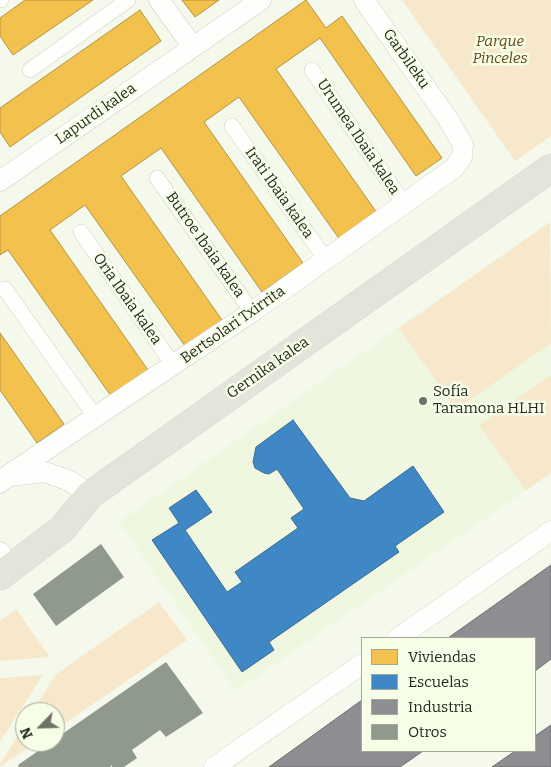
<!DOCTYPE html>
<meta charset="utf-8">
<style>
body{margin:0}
#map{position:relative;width:551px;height:767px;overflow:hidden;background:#f5f9ec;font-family:Bitter,serif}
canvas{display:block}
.legend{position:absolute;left:361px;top:637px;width:175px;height:115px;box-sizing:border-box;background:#f6fee7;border:1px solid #a3a998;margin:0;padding:6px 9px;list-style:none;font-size:15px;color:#272921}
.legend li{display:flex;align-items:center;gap:10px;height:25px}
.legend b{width:25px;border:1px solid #a3a998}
.north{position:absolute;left:15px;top:702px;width:50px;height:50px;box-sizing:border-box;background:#f6fee7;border:1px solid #a3a998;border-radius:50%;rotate:246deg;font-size:14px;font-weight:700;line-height:20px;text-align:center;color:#272921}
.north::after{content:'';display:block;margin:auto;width:18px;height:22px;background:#6f7268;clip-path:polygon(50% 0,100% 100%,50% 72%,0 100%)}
</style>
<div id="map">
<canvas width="551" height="767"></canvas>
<ul class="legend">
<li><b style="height:14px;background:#f2c14e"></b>Viviendas</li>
<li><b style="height:14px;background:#3f88c5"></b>Escuelas</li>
<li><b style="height:14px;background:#8d8d92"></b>Industria</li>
<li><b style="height:14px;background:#90998d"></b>Otros</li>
</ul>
<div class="north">N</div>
</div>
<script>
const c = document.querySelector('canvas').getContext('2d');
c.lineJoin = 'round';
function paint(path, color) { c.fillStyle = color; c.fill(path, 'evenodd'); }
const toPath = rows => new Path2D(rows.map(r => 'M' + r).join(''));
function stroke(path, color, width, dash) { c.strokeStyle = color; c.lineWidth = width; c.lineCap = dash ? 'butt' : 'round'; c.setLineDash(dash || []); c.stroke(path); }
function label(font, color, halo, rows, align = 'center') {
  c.font = font + ' Bitter,serif'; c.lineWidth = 5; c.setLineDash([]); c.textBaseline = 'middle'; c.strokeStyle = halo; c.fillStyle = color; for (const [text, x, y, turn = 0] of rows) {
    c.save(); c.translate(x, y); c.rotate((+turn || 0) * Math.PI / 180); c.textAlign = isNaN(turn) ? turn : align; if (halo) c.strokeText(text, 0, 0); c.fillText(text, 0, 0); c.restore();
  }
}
const built = toPath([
 [550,222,551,473,236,691,119,522]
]);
const green = toPath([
 [402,0,551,0,551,136,515,161],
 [550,222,551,343,456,410,399,328],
 [551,375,551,473,526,491,479,425],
 [159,602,187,640,55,730,55,712,32,712,56,674],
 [16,609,50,657,0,661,0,621],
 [43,675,1,740,0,741,0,678],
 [25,724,25,742,37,742,0,767,0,764]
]);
const homes = toPath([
 [25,0,93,0,13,55,0,36,0,18,25,0],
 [182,0,219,0,195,17,182,0],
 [306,0,326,28,342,16,442,158,416,176,320,38,276,69,377,213,340,240,239,97,204,122,303,263,262,292,161,148,121,176,222,320,185,346,85,205,50,230,148,370,111,396,8,250,0,255,0,216,306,0],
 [140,10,161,41,10,147,0,132,0,108,140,10],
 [0,333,64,424,37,443,0,390,0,333]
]);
const schools = toPath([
 [293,420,350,498,364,501,413,466,444,512,395,546,399,552,269,642,274,650,242,672,152,540,179,523,169,508,196,490,212,512,185,530,227,592,242,582,235,572,298,528,291,518,304,509,277,469,269,474,264,473,255,468,253,462,256,447,293,420]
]);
const industry = toPath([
 [551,565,551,659,535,671,535,638,448,638,551,565],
 [362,700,362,751,423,751,400,767,269,767,362,700],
 [551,725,551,767,492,767,515,751,535,751,535,736,551,725]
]);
const building = toPath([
 [101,544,124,577,56,626,33,594],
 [166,662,203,713,166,737,160,730,132,750,137,758,124,767,112,767,112,765,110,767,19,767,18,765,51,742,55,742,55,739]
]);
const pedestrian = toPath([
 [0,0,1,0],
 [30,70,128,0],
 [312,70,404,204],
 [232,126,326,260],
 [157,178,252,312],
 [81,232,174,366],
 [5,289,96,418]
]);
const minor = toPath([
 [159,0,193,47],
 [0,181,261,0],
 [10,476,45,472,70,481,90,495],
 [0,483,7,476,252,312,454,168,462,157,463,145,448,119,364,0],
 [0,552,9,569],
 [398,638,551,531],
 [214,767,362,664]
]);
const primary = toPath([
 [0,576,62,529,90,495,551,168]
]);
const markers = [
 [423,401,5,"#6f7268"]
];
const parkNames = [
 ["Parque",500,42],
 ["Pinceles",500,59]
];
const streetNames = [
 ["Garbileku",406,59,55],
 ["Lapurdi kalea",96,114,-35],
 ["Urumea Ibaia kalea",358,137,56],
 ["Irati Ibaia kalea",279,193,55],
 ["Butroe Ibaia kalea",205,245,55],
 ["Oria Ibaia kalea",127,299,55],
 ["Bertsolari Txirrita",233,325,-35],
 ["Gernika kalea",268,368,-35]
];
const poiNames = [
 ["Sofía",433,392],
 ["Taramona HLHI",433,409]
];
paint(built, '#f0f7e0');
paint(green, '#f7e8cc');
paint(homes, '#f2c14e');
stroke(homes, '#b59340', 1);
paint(schools, '#3f88c5');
stroke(schools, '#386c94', 1);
paint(industry, '#8d8d92');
stroke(industry, '#6e6f70', 1);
paint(building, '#90998d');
stroke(pedestrian, '#cdd0c6', 16);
stroke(minor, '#cdd0c6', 21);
stroke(primary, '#d4d6d0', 29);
stroke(pedestrian, '#fefefc', 15);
stroke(minor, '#fefefc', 20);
stroke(primary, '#e4e4dc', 28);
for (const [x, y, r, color] of markers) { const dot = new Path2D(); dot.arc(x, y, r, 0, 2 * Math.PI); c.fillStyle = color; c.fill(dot); stroke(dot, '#f6fee7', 2); }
label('italic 15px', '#664819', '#f6fee7', parkNames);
label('15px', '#272921', '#f6fee7', streetNames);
label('15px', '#272921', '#f6fee7', poiNames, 'left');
</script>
